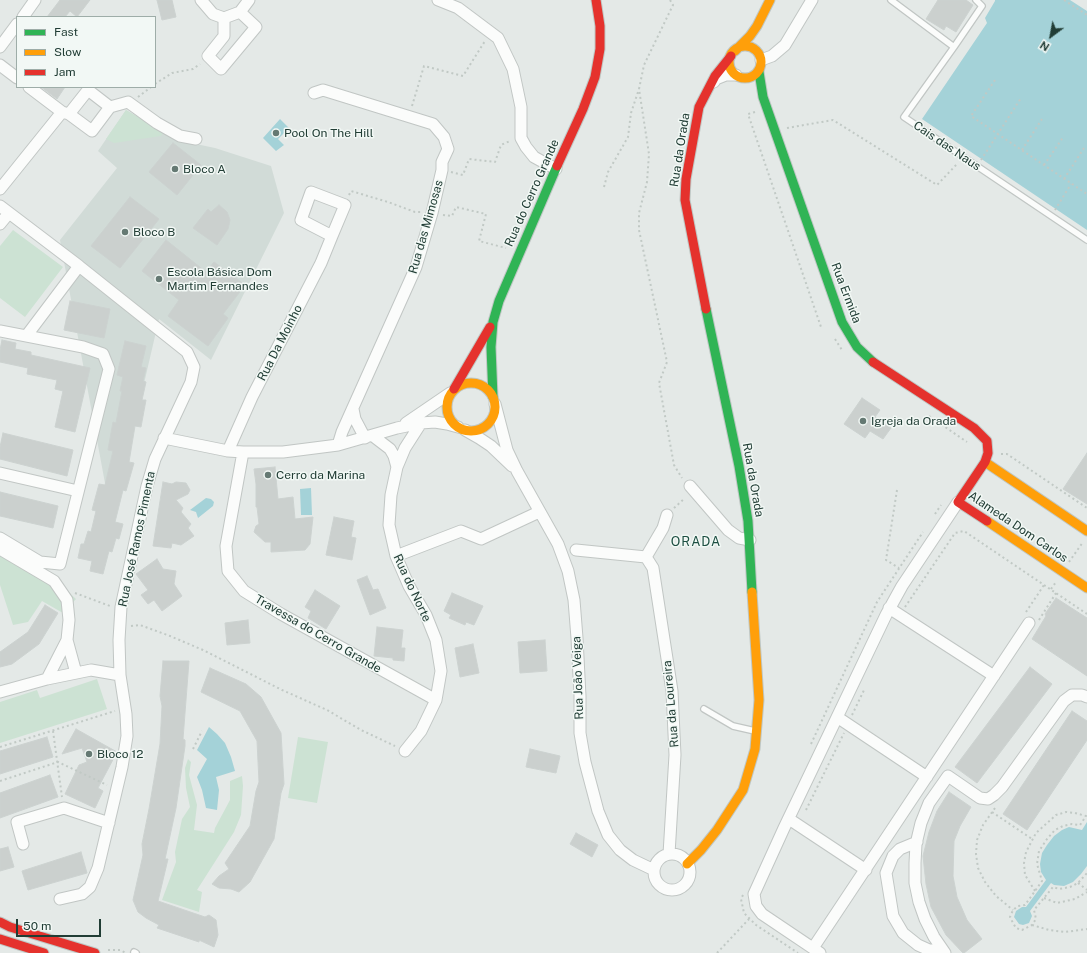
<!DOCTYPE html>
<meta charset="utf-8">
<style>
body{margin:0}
#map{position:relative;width:1087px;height:953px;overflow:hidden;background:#e4e9e7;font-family:"Public Sans",sans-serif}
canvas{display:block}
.legend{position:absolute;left:16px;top:16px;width:140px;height:72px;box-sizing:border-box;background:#f2f8f5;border:1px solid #9eada8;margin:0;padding:5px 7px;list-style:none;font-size:12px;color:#213d35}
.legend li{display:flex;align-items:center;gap:8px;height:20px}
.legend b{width:20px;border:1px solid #9eada8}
.north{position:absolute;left:1031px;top:16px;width:40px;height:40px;-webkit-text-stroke:3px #f2f8f5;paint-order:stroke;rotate:212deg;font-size:11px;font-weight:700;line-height:16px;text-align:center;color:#213d35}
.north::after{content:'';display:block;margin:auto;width:14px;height:18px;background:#213d35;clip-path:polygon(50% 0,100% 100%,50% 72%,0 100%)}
.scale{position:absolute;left:16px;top:919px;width:85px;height:18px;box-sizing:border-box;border:2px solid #213d35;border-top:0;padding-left:5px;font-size:12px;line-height:14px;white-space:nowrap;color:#213d35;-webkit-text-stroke:3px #f2f8f5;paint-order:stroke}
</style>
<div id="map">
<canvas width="1087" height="953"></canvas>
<ul class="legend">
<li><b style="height:5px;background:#30b455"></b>Fast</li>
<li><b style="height:5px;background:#ff9f0a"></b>Slow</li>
<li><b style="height:5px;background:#e5322d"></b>Jam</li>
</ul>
<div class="north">N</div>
<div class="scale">50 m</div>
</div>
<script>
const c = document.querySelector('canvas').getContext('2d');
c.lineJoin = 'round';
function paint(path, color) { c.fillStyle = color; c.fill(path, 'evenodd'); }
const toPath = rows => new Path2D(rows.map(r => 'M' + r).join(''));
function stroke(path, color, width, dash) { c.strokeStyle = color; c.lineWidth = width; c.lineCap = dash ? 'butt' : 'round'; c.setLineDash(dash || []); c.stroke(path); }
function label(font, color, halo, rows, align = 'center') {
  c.font = font + ' "Public Sans",sans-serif'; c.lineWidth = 3; c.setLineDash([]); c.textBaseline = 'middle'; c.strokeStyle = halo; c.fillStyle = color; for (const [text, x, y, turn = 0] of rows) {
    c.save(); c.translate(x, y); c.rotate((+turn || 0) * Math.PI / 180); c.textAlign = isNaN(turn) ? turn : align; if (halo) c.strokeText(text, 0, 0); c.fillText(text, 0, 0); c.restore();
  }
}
const built = toPath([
 [126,110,177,140,215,148,271,166,284,213,211,360,159,319,112,521,60,240,117,168,98,151]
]);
const green = toPath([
 [126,110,164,132,161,136,114,143,106,139],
 [13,230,63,267,25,317,0,298,0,246],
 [0,541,49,574,76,599,63,613,42,601,28,622,13,625,0,585],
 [97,679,107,709,0,743,0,702,37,690,40,698],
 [298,737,328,742,317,803,288,798],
 [188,759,191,762,189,775,197,805,194,830,214,833,215,828,230,800,230,781,242,776,243,786,241,815,234,832,197,890,202,892,199,912,162,900,176,862,175,852,182,819,190,807,186,788,185,768]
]);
const water = toPath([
 [995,0,1070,0,1087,11,1087,230,922,119,987,23,985,18,995,1],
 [280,119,289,128,278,139,284,145,276,151,263,138],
 [311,488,312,515,301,515,300,489],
 [206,498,211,499,214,502,213,506,198,518,196,512,190,510],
 [209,727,217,734,225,743,231,757,235,771,216,777,219,790,217,810,206,808,202,790,197,777,207,759,197,750],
 [1087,822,1087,866,1081,874,1073,882,1064,886,1054,885,1051,883,1030,911,1032,916,1029,923,1023,925,1019,924,1014,917,1016,911,1022,907,1026,907,1046,880,1041,872,1040,864,1042,853,1047,845,1054,836,1062,830,1069,827,1082,830]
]);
const building = toPath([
 [60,0,90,0,77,17,70,11,65,17,47,17,60,0],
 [157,0,172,0,176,17,162,20,157,0],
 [938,0,966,0,973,5,956,32,946,26,944,30,926,19,938,0],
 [41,87,65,87,57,99,41,87],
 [173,143,201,165,177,195,149,172,173,143],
 [130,197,159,219,120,268,91,246,130,197],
 [219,205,227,212,230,220,228,229,217,245,193,228,208,209,211,212,219,205],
 [166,240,206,272,214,262,245,285,223,314,228,318,208,346,168,316,179,300,142,271,166,240],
 [70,301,110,309,104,338,64,330,70,301],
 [2,340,16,343,15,349,31,352,31,355,90,368,75,432,55,427,63,391,55,389,57,380,27,374,28,368,0,362,0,350,2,340],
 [125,341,146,346,141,367,146,368,143,381,146,382,142,400,146,400,141,427,135,426,129,462,134,463,126,491,123,490,115,522,123,524,119,539,116,538,112,552,109,551,103,574,90,571,92,561,78,558,81,544,84,544,88,531,91,532,96,511,92,510,99,484,105,485,113,451,108,450,113,422,116,423,122,391,120,391,123,377,117,375,125,341],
 [862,398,880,410,875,417,891,428,883,439,870,431,865,438,844,424,862,398],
 [3,433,73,450,67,476,0,459,0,447,3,433],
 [1087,453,1087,504,1063,489,1087,453],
 [275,467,278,499,293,497,295,519,313,517,310,544,305,550,271,552,271,542,265,542,254,532,256,526,259,524,257,507,256,507,256,484,254,469,275,467],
 [163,482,172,484,176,482,186,483,190,490,188,494,176,500,183,508,181,512,191,524,188,528,194,536,181,545,172,543,171,548,153,546,163,482],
 [0,492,58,506,53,528,0,516,0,492],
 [334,517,354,521,351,537,356,538,352,560,326,555,334,517],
 [157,559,163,569,176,571,174,584,182,596,162,611,154,600,148,604,141,595,148,590,136,574,157,559],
 [367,576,373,590,378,589,386,608,370,615,357,580,367,576],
 [315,590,340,606,326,629,308,618,311,611,305,607,315,590],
 [452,593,483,606,474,625,466,622,465,625,449,618,451,615,444,611,452,593],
 [1056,598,1087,618,1087,676,1032,639,1046,616,1045,614,1056,598],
 [45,605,58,613,39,644,12,664,0,667,0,652,28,632,45,605],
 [248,620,250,643,227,645,225,623,248,620],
 [377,627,403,630,401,648,405,648,404,661,393,660,393,658,374,656,377,627],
 [545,640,547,671,520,673,518,642,545,640],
 [473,644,479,673,460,677,455,648,473,644],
 [163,661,189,661,183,739,185,740,185,746,176,808,165,859,168,859,158,901,205,917,209,915,216,920,218,935,214,947,199,940,199,942,157,928,159,925,146,918,138,912,133,900,143,855,142,844,149,809,160,744,162,706,160,696,163,661],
 [1030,667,1052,684,977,783,955,767,1030,667],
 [210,668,246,684,261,697,281,733,284,784,281,793,274,839,250,882,239,892,231,889,219,888,212,884,219,876,229,869,225,863,250,826,256,791,259,782,257,741,240,711,201,692,210,668],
 [1072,711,1087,721,1087,740,1027,830,1003,814,1072,711],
 [76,729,117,752,98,788,103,791,95,808,65,794,79,765,87,762,82,748,62,754,76,729],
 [47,737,53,757,0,774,0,751,47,737],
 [530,749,560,756,556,773,526,767,530,749],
 [50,775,58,797,0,818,0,793,50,775],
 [949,792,971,807,960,826,954,841,953,876,957,897,967,920,982,939,964,953,963,953,946,935,931,907,926,884,923,856,929,832,937,811,949,792],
 [576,833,598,845,592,857,570,844,576,833],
 [8,847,14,867,0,871,0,849,8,847],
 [81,852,87,873,28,890,22,871,81,852]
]);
const path = toPath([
 [670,0,673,5,644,65,639,89,649,154,647,182,639,213,639,230,667,362,659,383,674,465,682,478],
 [1064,0,1087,15],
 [995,80,971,116,1087,194],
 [155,84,172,73,193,69,200,64],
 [138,97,151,87],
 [412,106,424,66,463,76,485,41],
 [755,112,748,114,821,327],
 [787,128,833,120,937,185,958,163],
 [1022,150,1042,119],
 [981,160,1021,98],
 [1044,165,1064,136],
 [451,172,463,175,469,159,495,162,501,145,510,141],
 [1064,179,1084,148],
 [604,187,608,172,628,137,631,113,639,89],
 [349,195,351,191,388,202,415,212,421,212],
 [1055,210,1071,184],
 [443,215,452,216,456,207,486,214,479,241,506,248],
 [835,339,842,350],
 [929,416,967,442],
 [1001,454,1007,454,1087,508],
 [897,490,886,560,899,568],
 [674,508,685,498],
 [935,514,941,505],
 [1069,562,1083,542],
 [1051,589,1056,582],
 [75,593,110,606],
 [905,607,955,533,964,531,1087,614],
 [1026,612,1044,585],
 [1039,620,1056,593],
 [131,626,140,625,170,636,203,650,282,690,327,710,361,730,395,746],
 [852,715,865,688],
 [53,731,62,797],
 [811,744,877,602,923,532],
 [0,747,115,711],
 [193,749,202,731],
 [0,781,58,762,107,785],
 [995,808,983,825,977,840,976,854,978,868,985,882,996,896,1013,910],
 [806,810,844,733],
 [992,812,1032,839],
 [1078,883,1087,890],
 [1035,891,1025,875,1024,863,1026,852,1036,833,1056,815,1066,812,1075,813,1086,816,1080,825,1072,824,1063,826,1055,830,1047,839,1039,851,1037,864,1042,881,1035,891,1025,905,1018,906,1013,910,1010,917,1013,923,1016,928,1022,930,1032,925,1036,919,1034,910,1053,887,1059,889,1070,887,1078,883,1087,873],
 [743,895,741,899,744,913,756,925,798,953],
 [1044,898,1057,903,1075,899,1087,892],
 [1032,925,1049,930,1065,932,1087,929],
 [108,950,120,950,126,953],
 [717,953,749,919]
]);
const lane = toPath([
 [891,0,954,47,904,117,1087,240],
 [954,47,982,6,976,0],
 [704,709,733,726,755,731],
 [134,952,136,953]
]);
const street = toPath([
 [201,0,213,14,224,18,240,12,249,0],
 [438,0,458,8,498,38,513,69,521,107,521,138,526,147,534,157,556,169],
 [23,17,35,0],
 [224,18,224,36,208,56,221,69,256,27,240,12],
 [0,47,17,24],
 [761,60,772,56,785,45,812,0],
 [0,65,17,78],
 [714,82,716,79,726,75,736,75],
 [314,93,323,90,433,124,444,137,448,149,442,162,442,170,432,213,416,267,342,432,338,445],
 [110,107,128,102,157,123,180,136,196,139],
 [62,112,69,114,92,131,110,107,88,90,69,114],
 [0,189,62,112,29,87],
 [0,206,79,266,187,352,194,367,191,382,155,459,147,486,121,607,119,640,120,675,126,714,127,736,122,767,98,868,90,887,82,894,60,899],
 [0,224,9,213],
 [0,331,83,347,103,354,109,369,60,564,40,562,0,538],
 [27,335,79,266],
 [495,404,507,450,517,471,558,544,568,571,574,600,577,638,580,696,580,733,585,762,598,811,608,835,620,850,633,860,654,870],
 [353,409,355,419,365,438],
 [406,423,450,393],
 [465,430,479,438,491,446,512,466],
 [373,436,390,449,394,456,397,467],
 [164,438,228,451,243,452,283,452,338,445,397,428,421,423,435,422,447,424,458,427],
 [228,451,252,397,321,263,332,236,345,205,311,192,301,220,332,236],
 [243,452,226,546,228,571,244,591,281,614,436,700],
 [0,473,78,491],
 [690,486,728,530,739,538,750,540],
 [0,549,54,581,67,600,69,620,67,640,47,679],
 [576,550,646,557,653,568,672,691,675,755,669,854],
 [396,556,461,531,481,539,539,512],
 [646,557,663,528,667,515],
 [889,608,994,676],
 [67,640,76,673],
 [0,692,47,679,91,670,120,675],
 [837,717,927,777],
 [405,751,421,731,436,700,441,671,436,640,426,615,409,586,396,556,389,525,391,495,397,467,405,448,421,423],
 [789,819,866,870],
 [917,842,900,849,893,856,886,873,893,916,903,933,918,945,929,950,942,950],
 [23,844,17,822,64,808,109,823],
 '654 872a18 18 0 1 1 36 0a18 18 0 1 1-36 0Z',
 [813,948,1029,623],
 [820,953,762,914,756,906,754,894,784,828,886,615,902,586,958,502],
 [945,953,934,937,925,919,919,902,915,883,915,863,916,844,921,823,929,803,948,776,980,798,988,799,994,795,1002,787,1064,701,1072,695,1082,695,1087,697]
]);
const fast = toPath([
 [759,72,763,97,842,322,857,347,873,362],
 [706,309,739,466,748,521,752,592],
 [493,397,491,347,493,322,499,301,557,166]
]);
const slow = toPath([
 '729 62a16 16 0 1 1 32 0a16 16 0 1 1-32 0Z',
 [735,51,750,36,757,26,770,0],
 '447 407a24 24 0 1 1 48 0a24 24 0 1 1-48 0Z',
 [985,462,1087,531],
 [987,521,1087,588],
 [687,864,701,850,717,830,743,790,755,749,759,700,752,592]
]);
const jam = toPath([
 [557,166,583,109,595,77,600,49,600,26,596,0],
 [706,309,685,200,686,179,699,107,715,76,731,56],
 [873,362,974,428,987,441,988,453,985,462,958,502,987,521],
 [454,389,490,327],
 [0,922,10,927,95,953],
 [0,939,44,953]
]);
const markers = [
 [276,133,4,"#657973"],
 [175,169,4,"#657973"],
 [125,232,4,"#657973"],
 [159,279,4,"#657973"],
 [863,421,4,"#657973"],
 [268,475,4,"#657973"],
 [89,754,4,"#657973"]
];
const poiNames = [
 ["Pool On The Hill",284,133],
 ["Bloco A",183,169],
 ["Bloco B",133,232],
 ["Escola Básica Dom",167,272],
 ["Martim Fernandes",167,286],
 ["Igreja da Orada",871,421],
 ["Cerro da Marina",276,475],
 ["Bloco 12",97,754]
];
const streetNames = [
 ["Cais das Naus",947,146,34],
 ["Rua da Orada",680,150,-81],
 ["Rua do Cerro Grande",532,193,-66],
 ["Rua das Mimosas",426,227,-74],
 ["Rua Ermida",846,293,69],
 ["Rua Da Moinho",280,343,-63],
 ["Rua da Orada",753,480,80],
 ["Alameda Dom Carlos",1018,527,34],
 ["Rua José Ramos Pimenta",137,539,-78],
 ["Rua do Norte",412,588,65],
 ["Travessa do Cerro Grande",318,634,30],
 ["Rua João Veiga",578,678,-92],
 ["Rua da Loureira",671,704,-95]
];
const neighbourhoodNames = [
 ["ORADA",696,542]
];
paint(built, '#d1dbd7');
paint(green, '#cce2d3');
paint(water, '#a4d2d8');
paint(building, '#cbd0ce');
stroke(building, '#ccd2d0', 1);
stroke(lane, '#c1c6c4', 8);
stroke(street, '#c1c6c4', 13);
stroke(fast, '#bfc7c4', 11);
stroke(slow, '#bfc7c4', 11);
stroke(jam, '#bfc7c4', 11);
stroke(path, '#c1c9c5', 2, [2, 3]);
stroke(lane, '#fbfcfb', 5.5);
stroke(street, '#fbfcfb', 11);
stroke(fast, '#30b455', 9);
stroke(slow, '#ff9f0a', 9);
stroke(jam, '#e5322d', 9);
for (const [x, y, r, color] of markers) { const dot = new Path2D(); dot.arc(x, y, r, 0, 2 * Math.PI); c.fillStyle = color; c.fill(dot); stroke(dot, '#f2f8f5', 1.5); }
label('12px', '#213d35', '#f2f8f5', poiNames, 'left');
label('12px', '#213d35', '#f2f8f5', streetNames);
c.letterSpacing = '1px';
label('13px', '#1d4f42', '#f2f8f5', neighbourhoodNames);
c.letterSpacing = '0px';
</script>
